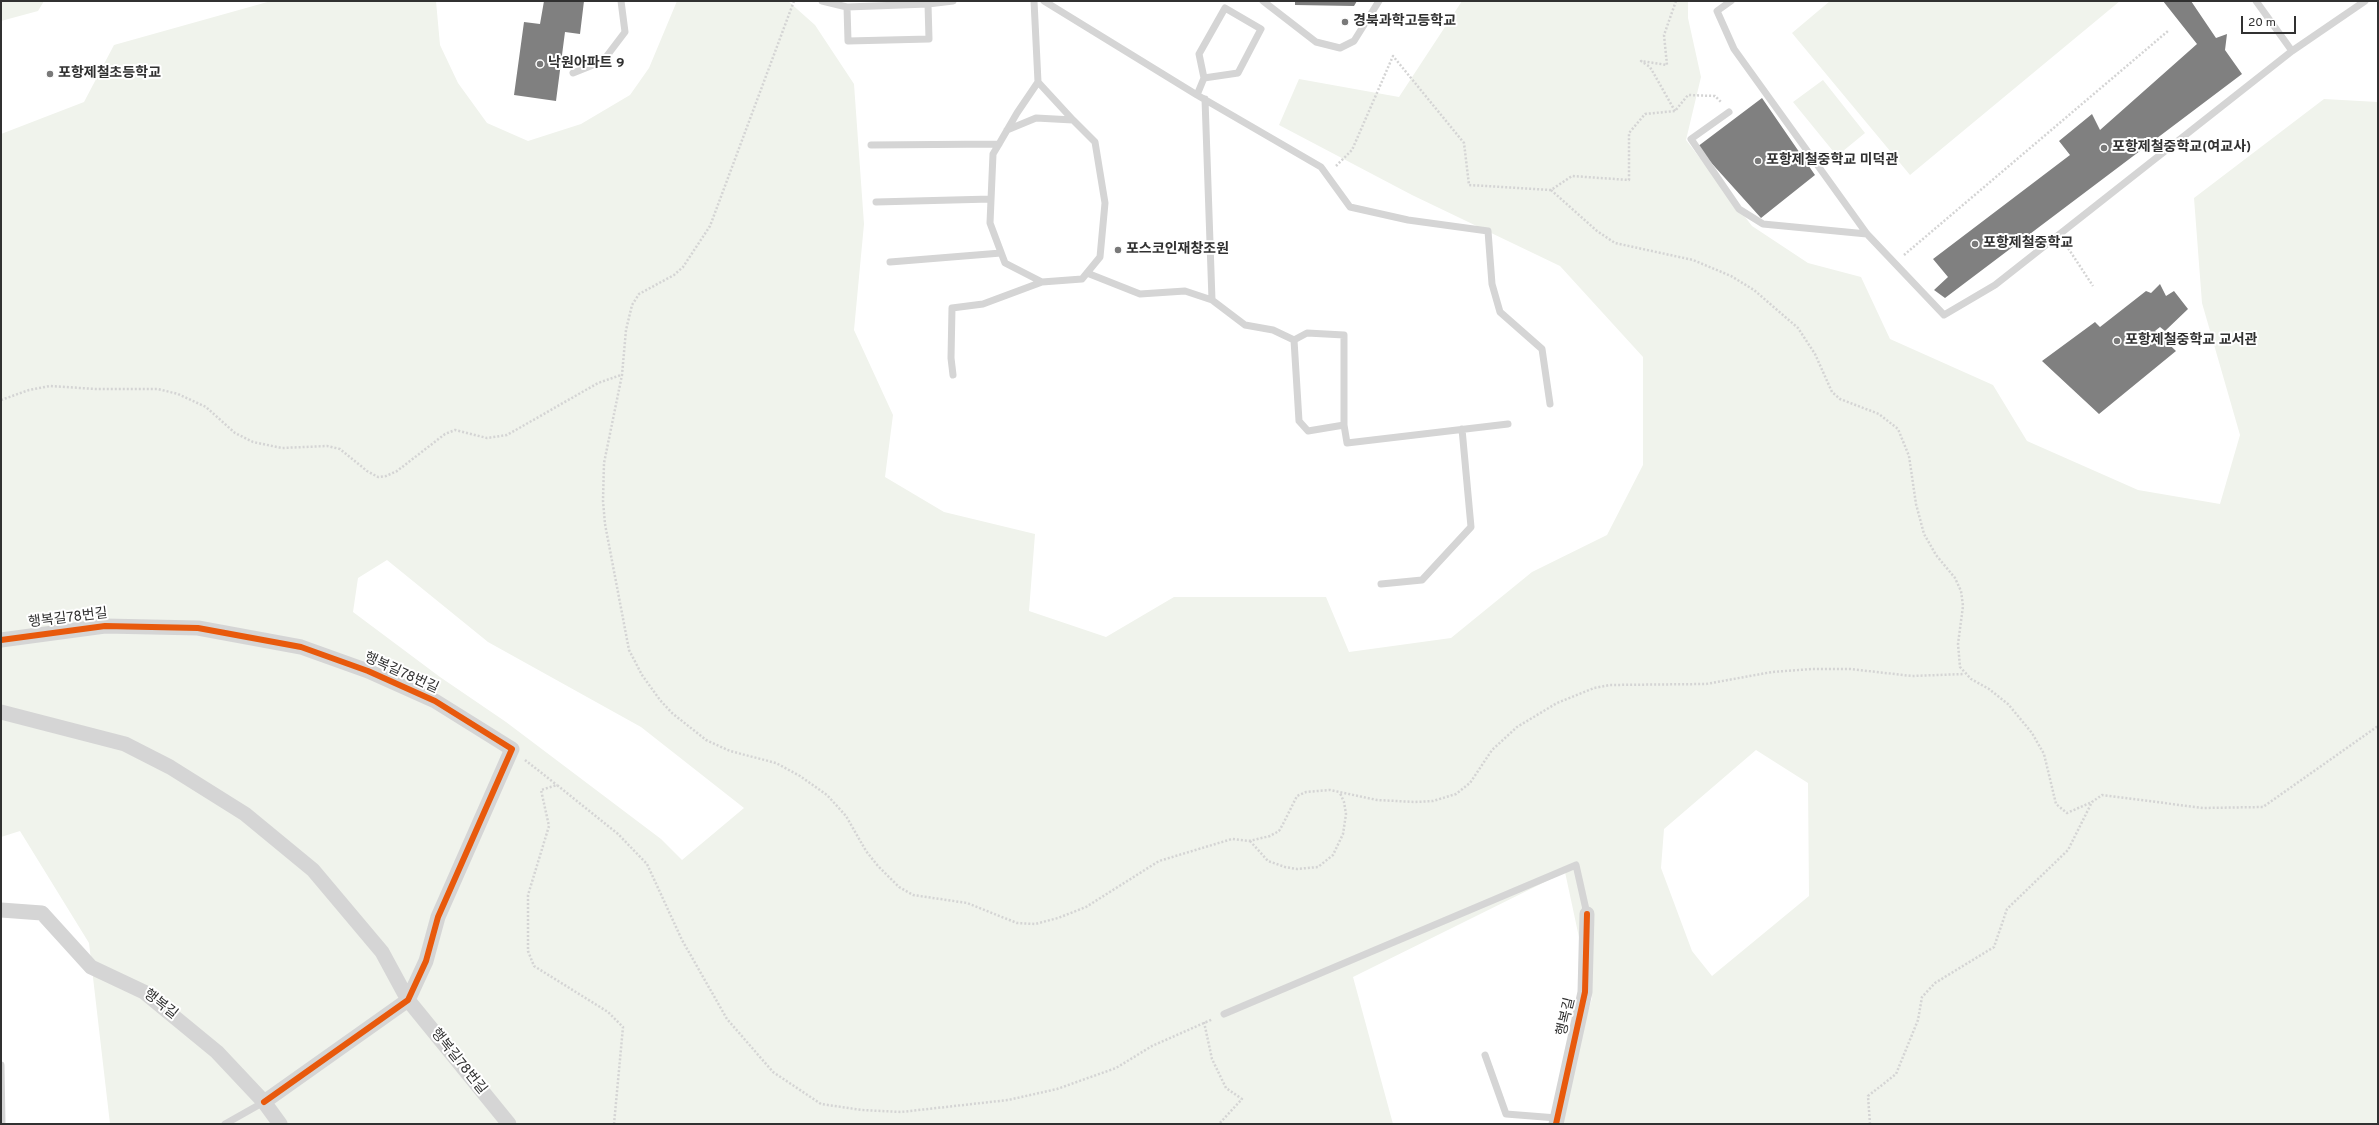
<!DOCTYPE html>
<meta charset="utf-8">
<style>
body{margin:0}
#map{position:relative;width:2379px;height:1125px;overflow:hidden;background:#fff;font-family:Overpass,sans-serif}
canvas{display:block}
.frame{position:absolute;inset:0;border:2px solid #313131;pointer-events:none}
.scale{position:absolute;left:2241px;top:16px;width:55px;height:18px;box-sizing:border-box;border:2px solid #313131;border-top:0;padding-left:5px;font-size:12px;line-height:14px;white-space:nowrap;color:#313131;-webkit-text-stroke:3px #fff;paint-order:stroke}
</style>
<div id="map">
<canvas width="2379" height="1125"></canvas>
<div class="frame"></div>
<div class="scale">20 m</div>
</div>
<script>
const c = document.querySelector('canvas').getContext('2d');
c.lineJoin = 'round';
function paint(path, color) { c.fillStyle = color; c.fill(path, 'evenodd'); }
const toPath = rows => new Path2D(rows.map(r => 'M' + r).join(''));
function stroke(path, color, width, dash) { c.strokeStyle = color; c.lineWidth = width; c.lineCap = dash ? 'butt' : 'round'; c.setLineDash(dash || []); c.stroke(path); }
function label(font, color, halo, rows, align = 'center') {
  c.font = font + ' Overpass,"Noto Sans KR",sans-serif'; c.lineWidth = 4; c.setLineDash([]); c.textBaseline = 'middle'; c.strokeStyle = halo; c.fillStyle = color; for (const [text, x, y, turn = 0] of rows) {
    c.save(); c.translate(x, y); c.rotate((+turn || 0) * Math.PI / 180); c.textAlign = isNaN(turn) ? turn : align; if (halo) c.strokeText(text, 0, 0); c.fillText(text, 0, 0); c.restore();
  }
}
const green = toPath([
 [1,1,44,1,38,11,1,21],
 [271,1,436,1,440,45,458,83,487,123,528,141,581,124,630,95,649,68,677,1,788,1,815,25,854,84,864,224,854,330,893,415,885,477,944,512,1035,534,1029,611,1106,637,1174,597,1326,597,1349,652,1451,638,1532,572,1607,535,1643,465,1643,357,1560,266,1412,195,1279,125,1299,79,1399,97,1462,1,1688,1,1688,18,1701,77,1686,140,1752,226,1808,263,1861,277,1890,339,1993,385,2027,441,2138,490,2220,504,2240,435,2202,303,2194,198,2324,99,2378,102,2378,1124,1559,1124,1566,1086,1592,998,1565,872,1353,977,1393,1124,110,1124,89,943,20,831,1,837,1,134,84,102,114,45],
 [387,560,488,642,641,727,744,808,682,860,661,839,506,722,440,677,353,612,358,578],
 [1756,750,1808,783,1809,896,1712,976,1692,951,1661,868,1664,829],
 [1830,1,2120,1,1910,175,1792,33],
 [1823,80,1865,133,1837,156,1793,102]
]);
const building = toPath([
 [544,1,584,1,580,34,565,32,556,101,514,95,524,22,540,24],
 [1295,1,1357,1,1354,6,1295,5],
 [2163,1,2191,1,2216,38,2227,34,2225,50,2242,74,1945,298,1934,290,1948,277,1933,259,2070,155,2059,141,2092,114,2100,130,2197,44],
 [1762,98,1815,175,1761,218,1697,147],
 [2160,284,2166,296,2174,291,2188,309,2165,331,2160,327,2155,331,2176,351,2099,414,2042,361,2095,322,2100,327,2146,291,2151,293]
]);
const path = toPath([
 [794,1,710,226,683,267,674,275,639,294,632,305,626,330,622,375,604,463,603,501,605,524,629,650,642,675,660,700,672,713,706,740,730,751,776,763,800,776,827,795,846,816,866,851,878,866,899,887,913,895,967,903,1017,923,1035,924,1058,918,1086,907,1159,861,1232,839,1249,841,1270,836,1279,831,1283,824,1297,796,1306,792,1330,790,1377,800,1415,802,1433,801,1456,794,1470,783,1492,750,1517,727,1557,703,1594,688,1610,685,1706,684,1772,672,1812,669,1850,669,1912,676,1964,674],
 [1675,111,1650,67,1641,61,1667,65,1664,35,1676,1],
 [1336,166,1352,150,1393,56,1464,143,1469,185,1551,190,1572,176,1629,180,1629,133,1645,114,1675,111,1688,95,1715,96,1721,102],
 [1551,190,1597,231,1615,243,1693,260,1731,276,1754,290,1798,328,1815,354,1832,392,1840,399,1879,414,1898,429,1909,456,1916,504,1924,534,1936,555,1955,578,1961,591,1963,606,1958,644,1960,667,1971,679,1989,689,2008,704,2032,733,2044,754,2056,804,2067,813,2092,802],
 [2066,245,2093,286],
 [1904,255,2168,31],
 [1,400,29,390,50,386,96,389,158,389,178,394,206,407,235,433,253,442,282,448,327,446,340,449,367,471,378,477,386,476,397,471,445,434,455,430,487,438,507,435,598,383,621,375],
 [525,760,557,785],
 [1250,841,1268,861,1285,867,1297,869,1318,867,1333,855,1343,834,1346,814,1344,802,1340,793],
 [1204,1022,1212,1059,1226,1088,1242,1099,1219,1124],
 [614,1124,623,1027,608,1012,534,966,528,951,528,895,549,826,541,790,557,785,618,834,647,864,682,940,727,1019,773,1072,821,1104,862,1110,901,1112,1008,1100,1057,1089,1116,1068,1152,1046,1213,1019],
 [1870,1124,1868,1096,1896,1074,1918,1020,1922,997,1935,983,1994,947,2007,909,2068,850,2092,802,2102,795,2203,808,2263,807,2378,726]
]);
const lane = toPath([
 [822,1,847,7],
 [1044,1,1197,95,1321,167,1350,207,1408,220,1488,231,1492,284,1500,312,1542,349,1550,404],
 [1263,1,1316,42,1340,48,1354,41,1379,1],
 [1731,1,1717,11,1734,49,1867,234,1944,315,1995,285,2292,51],
 [2256,1,2292,51,2365,1],
 [928,4,929,39,848,41,847,7,928,4,953,1],
 [573,73,603,61,625,32,621,1],
 [1038,82,1073,120],
 [1197,95,1204,78,1199,54,1225,8,1261,29,1238,73,1204,78],
 [1205,99,1212,300],
 [1729,112,1691,139,1739,209,1763,224,1867,234],
 [1007,130,1036,118,1073,120,1095,142,1105,203,1100,257,1082,279,1042,282,1005,263,990,223,993,154,999,144,1017,113,1038,82,1034,1],
 [871,145,999,144],
 [876,202,991,199],
 [890,262,1001,253],
 [1087,273,1140,294,1185,291,1212,300,1245,325,1273,330,1294,340,1307,333,1344,335,1344,425,1308,431,1299,421,1294,340],
 [953,375,951,358,952,308,983,304,1042,282],
 [1344,425,1347,443,1508,424],
 [1381,584,1422,580,1471,527,1462,429],
 [1224,1014,1576,865,1587,914],
 [1485,1055,1506,1114,1557,1118],
 [1,1065,2,1124],
 [225,1124,264,1102]
]);
const street = toPath([
 [1,640,105,626,198,628,301,647,368,671,435,701,512,749,438,917,426,961,408,1000,264,1102],
 [1,712,125,744,170,767,245,814,313,870,382,952,408,1000,509,1124],
 [1,910,42,913,91,967,144,992,217,1052,264,1102,280,1124],
 [1556,1124,1585,992,1587,914]
]);
const cycleway = toPath([
 [1,640,105,626,198,628,301,647,368,671,435,701,512,749,438,917,426,961,408,1000,264,1102],
 [1556,1124,1585,992,1587,914]
]);
const markers = [
 [1345,22,4,"#797979"],
 [540,64,4,"#797979"],
 [50,74,4,"#797979"],
 [2104,148,4,"#797979"],
 [1758,161,4,"#797979"],
 [1975,244,4,"#797979"],
 [1118,250,4,"#797979"],
 [2117,341,4,"#797979"]
];
const poiNames = [
 ["경북과학고등학교",1353,22],
 ["낙원아파트 9",548,64],
 ["포항제철초등학교",58,74],
 ["포항제철중학교(여교사)",2112,148],
 ["포항제철중학교 미덕관",1766,161],
 ["포항제철중학교",1983,244],
 ["포스코인재창조원",1126,250],
 ["포항제철중학교 교서관",2125,341]
];
const streetNames = [
 ["행복길78번길",68,619,-7],
 ["행복길78번길",401,674,24],
 ["행복길",160,1005,38],
 ["행복길",1567,1017,-77],
 ["행복길78번길",458,1062,51]
];
paint(green, '#f0f3ec');
paint(building, '#808080');
stroke(path, '#d4d4d4', 2.5, [2, 2]);
stroke(lane, '#d5d5d5', 7);
stroke(street, '#d5d5d5', 15);
stroke(cycleway, '#e8590c', 6);
for (const [x, y, r, color] of markers) { const dot = new Path2D(); dot.arc(x, y, r, 0, 2 * Math.PI); c.fillStyle = color; c.fill(dot); stroke(dot, '#fff', 1.5); }
label('bold 14px', '#313131', '#fff', poiNames, 'left');
label('14px', '#313131', '#fff', streetNames);
</script>
